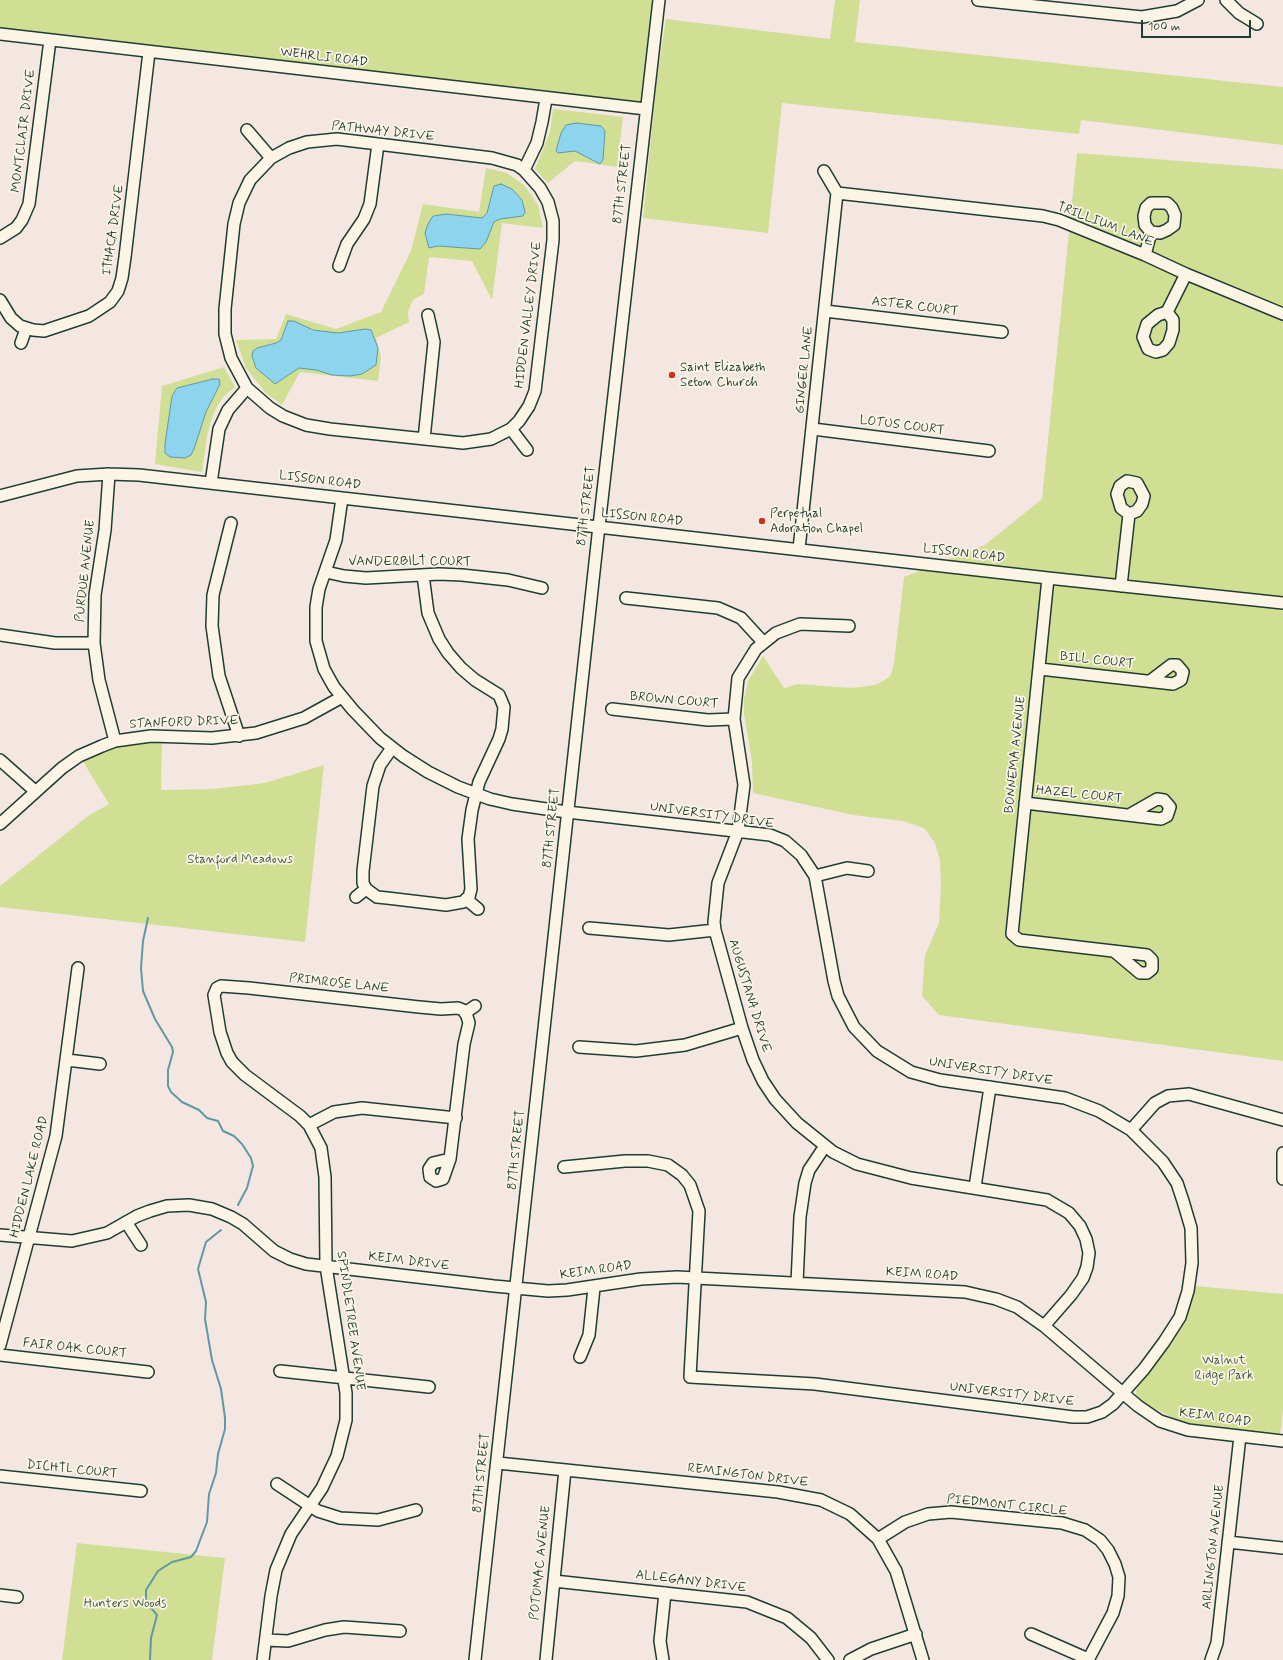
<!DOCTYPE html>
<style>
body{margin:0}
#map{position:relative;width:1283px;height:1660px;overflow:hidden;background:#f4e7e2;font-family:Mynerve,sans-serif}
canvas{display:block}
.scale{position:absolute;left:1141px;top:20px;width:110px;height:18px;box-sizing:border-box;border:2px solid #1f3d34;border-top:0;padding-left:5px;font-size:12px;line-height:14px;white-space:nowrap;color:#1f3d34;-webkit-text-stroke:3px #fcf5e5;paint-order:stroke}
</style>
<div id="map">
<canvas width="1283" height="1660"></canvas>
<div class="scale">100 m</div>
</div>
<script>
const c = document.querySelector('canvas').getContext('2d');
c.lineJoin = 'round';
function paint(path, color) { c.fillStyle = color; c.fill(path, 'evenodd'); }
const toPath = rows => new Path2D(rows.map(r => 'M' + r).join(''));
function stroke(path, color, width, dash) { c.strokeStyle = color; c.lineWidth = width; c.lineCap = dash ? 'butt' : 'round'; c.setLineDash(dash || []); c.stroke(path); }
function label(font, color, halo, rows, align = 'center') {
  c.font = font + ' Mynerve,sans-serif'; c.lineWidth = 3.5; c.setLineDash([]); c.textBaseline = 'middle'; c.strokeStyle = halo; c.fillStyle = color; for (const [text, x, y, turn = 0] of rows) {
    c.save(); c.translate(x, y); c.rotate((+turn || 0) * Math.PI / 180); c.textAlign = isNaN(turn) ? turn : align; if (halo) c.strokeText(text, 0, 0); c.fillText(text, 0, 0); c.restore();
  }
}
const green = toPath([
 [0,0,654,0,640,104,599,97,546,99,0,34],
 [835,0,860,0,855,42,1283,87,1283,145,1081,120,1079,134,782,103,768,233,643,218,657,78,666,19,830,39],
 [553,109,623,117,617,167,575,161,548,183,535,169,550,132],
 [1077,153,1283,169,1283,1061,939,1015,922,996,925,955,939,923,941,886,940,861,935,843,924,828,903,821,853,815,753,793,752,762,744,714,744,699,748,681,763,656,784,688,797,684,851,688,875,685,885,680,891,675,894,663,904,577,985,545,1042,499],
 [486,168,507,173,525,186,538,205,543,228,502,223,492,300,472,261,429,257,424,294,414,299,410,306,408,313,409,322,376,338,381,357,378,381,300,372,282,405,266,393,246,368,236,340,276,339,286,314,336,329,381,312,411,251,423,204,479,212],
 [224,367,235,387,224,396,216,408,211,421,207,436,202,472,155,464,162,386],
 [139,742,162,742,161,790,214,789,265,783,324,765,305,942,0,907,0,886,88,816,109,804,82,760,116,747],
 [1195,1286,1283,1294,1283,1410,1280,1434,1204,1426,1179,1421,1146,1404,1136,1395,1137,1384,1172,1340,1186,1313],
 [77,1543,225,1558,212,1660,62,1660]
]);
const water = toPath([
 [576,123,601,126,605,131,603,160,600,164,575,151,558,153,556,151,561,133,566,125,576,123],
 [501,184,512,189,522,200,525,212,523,216,500,219,494,222,486,242,480,249,438,246,429,248,425,233,428,224,433,216,446,214,482,218,487,213,494,186,501,184],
 [288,321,294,321,313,330,338,333,365,329,371,330,378,348,376,365,362,374,350,376,332,375,316,370,299,368,275,384,256,368,252,356,253,351,257,348,276,343,281,340,288,321],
 [213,379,219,379,220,384,206,412,194,449,191,455,185,458,170,457,165,453,165,444,172,396,177,388,213,379]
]);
const stream = toPath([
 [148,918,143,941,141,968,143,991,155,1019,172,1047,173,1052,168,1070,168,1086,171,1092,182,1102,199,1110,207,1118,218,1121,223,1131,234,1136,242,1144,251,1158,253,1166,247,1188,238,1205],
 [150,1660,151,1638,157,1615,146,1602,146,1590,158,1571,172,1562,191,1557,196,1551,207,1522,209,1494,216,1473,218,1454,225,1429,225,1418,221,1389,212,1360,205,1319,206,1302,198,1269,206,1242,221,1230]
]);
const minor = toPath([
 [978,0,1142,17,1177,11,1198,0],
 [1226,0,1239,13,1257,24],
 [0,34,646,109],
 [247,130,271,158],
 [524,170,517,165,492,158,337,139,307,142,289,148,271,158,250,180,239,203,234,224,225,309,225,334,231,358,247,388,270,408,283,416,306,425,330,429,463,443,491,439,511,429,519,421,529,406,535,391,553,240,553,221,548,202,540,188,524,170,537,143,542,122,546,99],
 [824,171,837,193],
 [837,193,1043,216,1059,220,1145,255,1186,274,1283,314],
 [0,238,16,228,22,220,29,204,50,40],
 [1145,255,1151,232,1145,225,1144,216,1146,208,1151,203,1167,203,1172,208,1175,215,1174,225,1167,230,1160,233,1151,232],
 [339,266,347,244,364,219,370,204,378,144],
 [0,300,11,318,20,326,33,330,44,331,89,316,110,302,118,291,122,278,125,257,149,52],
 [825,311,1002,332],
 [1167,312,1173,320,1173,330,1169,343,1163,350,1156,352,1148,349,1143,337,1147,324,1158,315,1167,312,1186,274],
 [21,343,26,329],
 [511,429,527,450],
 [813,429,989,451],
 [424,439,434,342,428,315],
 [109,474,105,530,95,595,94,643,99,680,115,741],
 [211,483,219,429,228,410,247,388],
 [0,496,77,476,109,474,139,475,1048,578,1283,603],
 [342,498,336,540,319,589,316,607,316,641,324,669,334,687,353,710,380,738,403,756,428,772,458,787,490,799,512,804,567,812,770,835,785,841,801,855,815,876,834,981,838,996,854,1027,877,1051,911,1072,940,1080,1065,1098,1099,1111,1131,1130,1163,1162,1177,1183,1183,1201,1191,1228,1192,1263,1188,1291,1180,1317,1164,1342,1144,1369,1113,1404,1102,1412,1087,1417,1073,1417,815,1384,690,1377,699,1211,690,1185,682,1175,668,1165,648,1161,625,1161,564,1167],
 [231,523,213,595,212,626,219,676,239,736],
 [799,549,837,193],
 [326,572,344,576,366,578,439,574,462,575,508,580,542,588],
 [1048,578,1012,934,1019,940,1147,955,1152,960,1152,969,1147,973,1140,973,1115,952],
 [1121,586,1129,514,1121,508,1117,494,1120,486,1127,481,1137,483,1144,496,1142,504,1137,511,1129,514],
 [626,598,718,608,741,618,763,642],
 [849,626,800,624,776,633,756,649,738,678,734,719,744,785,738,831,718,883,714,922,715,930,742,1028,753,1060,763,1081,775,1099,797,1123,833,1152,857,1164,911,1178,1047,1200,1069,1213,1080,1226,1086,1239,1089,1253,1087,1267,1083,1278,1071,1295,1044,1326],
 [0,635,55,643,94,643],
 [1040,669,1173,684,1181,680,1183,672,1177,665,1171,665,1150,681],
 [612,709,708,720,734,719],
 [392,748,380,765,373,786,363,871,363,883,366,889,377,897,387,898,446,905,463,902,469,897,471,889,468,839,472,810,479,782,499,739,502,729,504,707,499,695,475,680,461,668,448,653,439,639,428,613,423,575],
 [0,760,35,791],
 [1025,803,1161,819,1167,816,1170,807,1164,800,1157,799,1129,815],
 [0,824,62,768,79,756,102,746,115,741,151,736,212,738,256,733,304,718,342,697],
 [815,876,847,868,868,871],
 [356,897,366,889],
 [466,899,478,909],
 [589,928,669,935,715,930],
 [217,988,214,995,220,1032,227,1053,232,1062,245,1075,300,1116,309,1125,321,1148,325,1177,326,1266,346,1393,346,1420,337,1456,322,1488,291,1534,276,1570,271,1596,263,1660],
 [217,988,221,986,249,988,419,1007,441,1009,458,1008,463,1010,466,1013,469,1023,464,1044,450,1159,433,1163,429,1169,430,1177,436,1181,443,1179,450,1159],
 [465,1013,475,1006],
 [579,1047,636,1051,685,1045,742,1028],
 [67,1060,100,1064],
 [309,1125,334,1112,362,1108,456,1118],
 [1131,1130,1155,1103,1168,1096,1189,1094,1283,1120],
 [1283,1153,1283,1179],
 [975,1187,990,1087],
 [126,1222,141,1245],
 [0,1235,72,1241,107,1233,137,1216,150,1211,167,1206,189,1205,212,1209,231,1217,243,1224,274,1251,290,1259,306,1264,494,1286,548,1291,567,1290,641,1279,677,1277,965,1292,996,1299,1017,1307,1044,1326,1138,1406,1160,1421,1188,1430,1283,1441],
 [797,1283,800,1217,805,1183,809,1170,825,1146],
 [0,1345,56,1136,78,968],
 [0,1355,148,1372],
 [580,1357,589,1335,594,1288],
 [280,1371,429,1387],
 [498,1463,778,1492,821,1500,850,1514,878,1539,896,1571,923,1660],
 [0,1476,141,1491],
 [277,1484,318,1511,340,1518,378,1520,416,1510],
 [878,1539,905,1522,928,1514,951,1512,1062,1523,1085,1530,1100,1540,1108,1550,1115,1564,1119,1577,1118,1596,1113,1613,1088,1660],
 [1228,1542,1283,1548],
 [554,1581,747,1602,787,1618,811,1638,828,1660],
 [0,1595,17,1597],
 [1031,1634,1088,1659],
 [266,1640,288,1641,325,1630,344,1627,400,1631],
 [475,1660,598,535,659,0],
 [546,1660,565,1470],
 [663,1660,660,1641,665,1593],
 [850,1660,871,1649,916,1634],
 [1211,1660,1217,1643,1240,1436]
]);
const markers = [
 [672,375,4,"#c8321e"],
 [762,521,4,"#c8321e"]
];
const streetNames = [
 ["WEHRLI ROAD",324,58,7],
 ["MONTCLAIR DRIVE",24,131,-83],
 ["PATHWAY DRIVE",383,132,6],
 ["87TH STREET",623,184,-83],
 ["TRILLIUM LANE",1105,225,21],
 ["ITHACA DRIVE",114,230,-82],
 ["ASTER COURT",915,307,7],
 ["HIDDEN VALLEY DRIVE",529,315,-83],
 ["GINGER LANE",805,370,-84],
 ["LOTUS COURT",902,426,7],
 ["LISSON ROAD",320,481,7],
 ["87TH STREET",587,506,-83],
 ["LISSON ROAD",642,518,6],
 ["LISSON ROAD",964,554,7],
 ["VANDERBILT COURT",410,562],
 ["PURDUE AVENUE",86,571,-84],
 ["BILL COURT",1097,661,6],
 ["BROWN COURT",674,701,5],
 ["STANFORD DRIVE",184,723,-2],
 ["BONNEMA AVENUE",1016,755,-84],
 ["HAZEL COURT",1079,795,6],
 ["UNIVERSITY DRIVE",712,816,8],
 ["87TH STREET",552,828,-84],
 ["PRIMROSE LANE",339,984,6],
 ["AUGUSTANA DRIVE",749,996,73],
 ["UNIVERSITY DRIVE",991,1072,9],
 ["87TH STREET",517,1150,-84],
 ["HIDDEN LAKE ROAD",30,1177,-76],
 ["KEIM DRIVE",409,1262,7],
 ["KEIM ROAD",596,1271,-8],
 ["KEIM ROAD",922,1275,4],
 ["SPINDLETREE AVENUE",350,1321,82],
 ["FAIR OAK COURT",75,1349,6],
 ["UNIVERSITY DRIVE",1012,1395,7],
 ["KEIM ROAD",1215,1418,8],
 ["DICHTL COURT",72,1470,6],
 ["87TH STREET",482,1473,-84],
 ["REMINGTON DRIVE",748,1476,7],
 ["PIEDMONT CIRCLE",1007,1506,6],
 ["ARLINGTON AVENUE",1214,1547,-84],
 ["POTOMAC AVENUE",541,1563,-84],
 ["ALLEGANY DRIVE",691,1582,7]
];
const poiNames = [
 ["Saint Elizabeth",680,368],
 ["Seton Church",680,383],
 ["Perpetual",770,514],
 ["Adoration Chapel",770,529]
];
const parkNames = [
 ["Stanford Meadows",240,860],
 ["Walnut",1224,1361],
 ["Ridge Park",1224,1376],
 ["Hunters Woods",125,1604]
];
paint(green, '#d0df93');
paint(water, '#8dd5ef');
stroke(water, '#6198a4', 1);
stroke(stream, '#6198a4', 2);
stroke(minor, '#1f3d34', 14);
stroke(minor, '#fcf5e5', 11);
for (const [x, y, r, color] of markers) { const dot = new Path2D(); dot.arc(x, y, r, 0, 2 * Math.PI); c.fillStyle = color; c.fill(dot); stroke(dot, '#fcf5e5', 1.5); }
label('13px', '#1f3d34', '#fcf5e5', streetNames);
label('13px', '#1f3d34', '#fcf5e5', poiNames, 'left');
label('13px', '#425d47', '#fcf5e5', parkNames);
</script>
